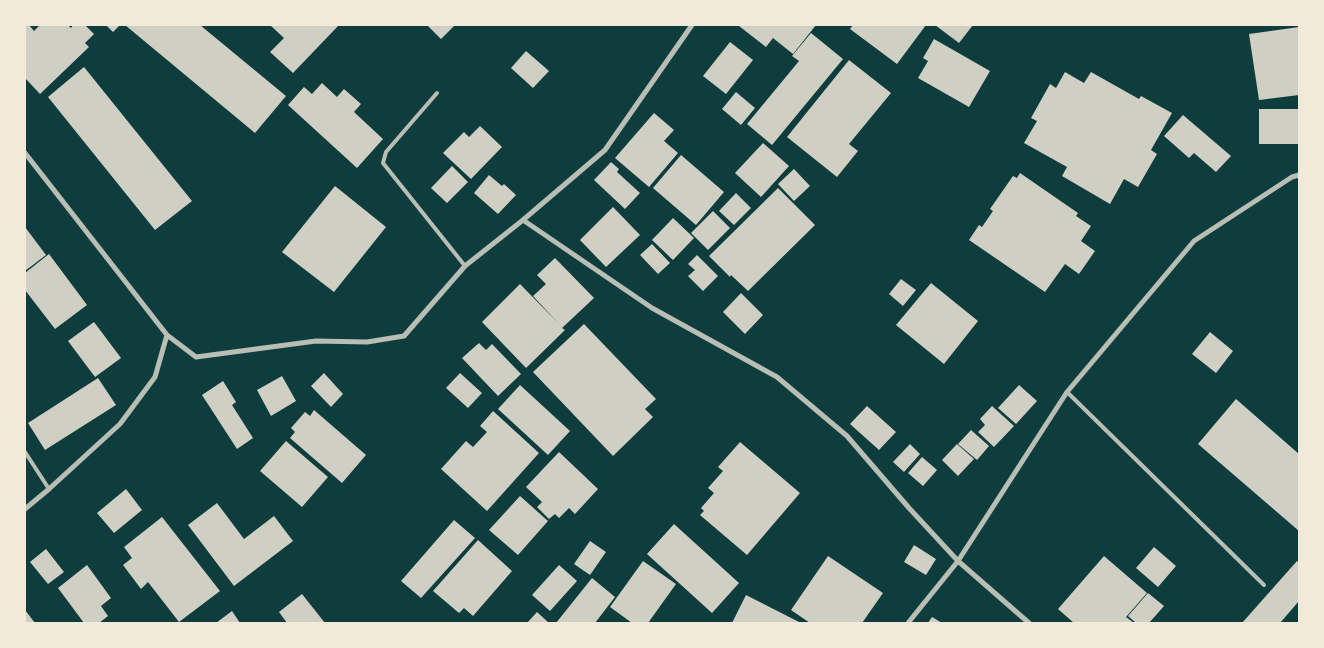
<!DOCTYPE html>
<style>
body{margin:0}
#map{position:relative;width:1324px;height:648px;overflow:hidden;background:#0f3d3e;font-family:Helvetica,sans-serif}
canvas{display:block}
.frame{position:absolute;inset:0;border:26px solid #f1e9da;pointer-events:none}
</style>
<div id="map">
<canvas width="1324" height="648"></canvas>
<div class="frame"></div>
</div>
<script>
const c = document.querySelector('canvas').getContext('2d');
c.lineJoin = 'round';
function paint(path, color) { c.fillStyle = color; c.fill(path, 'evenodd'); }
const toPath = rows => new Path2D(rows.map(r => 'M' + r).join(''));
function stroke(path, color, width, dash) { c.strokeStyle = color; c.lineWidth = width; c.lineCap = dash ? 'butt' : 'round'; c.setLineDash(dash || []); c.stroke(path); }
const building = toPath([
 [25,25,29,25,34,31,40,25,68,25,71,28,73,25,85,25,94,34,85,43,89,47,40,94,25,78],
 [106,25,120,25,113,32],
 [125,25,200,25,286,96,255,133],
 [270,25,339,25,293,73,270,52,284,38],
 [427,25,455,25,441,39],
 [740,25,816,25,793,54,773,38,766,47,739,26],
 [853,25,926,25,897,64,850,29],
 [935,25,973,25,959,43],
 [1299,27,1299,95,1259,100,1249,34],
 [811,33,843,59,772,145,747,124,799,61,792,56],
 [934,39,990,71,969,107,918,78,928,61,923,58],
 [730,42,753,60,726,94,703,76],
 [526,51,549,71,533,88,511,68],
 [849,60,891,93,849,144,858,151,837,177,787,137],
 [84,67,192,201,155,230,48,97],
 [1065,72,1084,83,1091,72,1139,99,1141,96,1172,113,1151,150,1157,154,1138,187,1124,179,1110,204,1062,176,1067,167,1024,143,1037,121,1031,118,1050,84,1056,88],
 [322,83,337,97,344,89,361,104,354,112,383,139,357,168,288,105,304,87,312,94],
 [736,92,755,108,741,125,722,109],
 [1259,109,1299,109,1299,144,1259,144],
 [654,113,674,130,664,141,678,153,649,187,615,158],
 [1183,115,1231,156,1216,172,1194,153,1189,158,1164,136],
 [480,126,502,147,471,179,443,153,464,132,469,137],
 [763,143,789,166,761,197,735,173],
 [681,155,724,192,696,225,653,188],
 [611,162,619,169,617,172,640,193,625,209,594,180],
 [452,166,468,182,447,203,431,188],
 [794,169,810,186,794,201,778,184],
 [1020,173,1078,213,1076,216,1091,226,1081,241,1095,251,1079,274,1065,264,1045,292,969,240,979,225,982,227,993,211,990,209,1013,176,1017,178],
 [489,175,502,186,504,184,516,195,498,214,474,193],
 [335,186,386,227,334,292,282,252],
 [778,188,815,225,748,291,731,275,730,277,709,256],
 [736,193,751,208,734,225,719,211],
 [613,207,640,235,606,267,580,240],
 [713,211,730,228,708,250,691,233],
 [673,218,694,238,673,260,652,240],
 [25,227,46,255,25,271],
 [652,244,670,263,658,274,640,255],
 [49,254,87,305,55,329,25,290,25,273],
 [697,255,718,276,703,291,688,276,695,270,688,264],
 [555,258,594,298,562,328,565,330,526,368,482,322,520,284,559,324,533,296,546,284,537,275],
 [901,279,916,290,903,306,889,294],
 [931,283,978,321,944,364,896,325],
 [741,293,763,315,745,334,723,312],
 [94,322,121,358,95,377,68,341],
 [584,324,656,399,645,409,653,417,613,456,533,372],
 [1210,332,1233,351,1216,373,1192,354],
 [479,343,486,350,492,344,521,374,498,396,462,358],
 [324,373,343,394,331,407,311,386],
 [460,373,482,393,468,408,446,388],
 [282,376,296,401,271,416,257,390],
 [98,378,116,405,45,450,28,423],
 [223,381,236,402,232,405,253,438,237,449,202,395],
 [520,385,570,431,548,455,498,409],
 [1019,385,1037,401,1016,424,998,408],
 [1236,399,1299,454,1299,531,1198,444],
 [867,406,896,432,879,450,850,424],
 [992,406,1014,426,994,447,978,432,985,425,980,419],
 [314,410,366,455,342,483,290,438,295,432,291,428,305,412,310,416],
 [493,411,539,453,487,511,441,469,466,441,473,447,487,432,480,426],
 [971,430,989,446,977,460,958,444],
 [286,441,328,477,302,507,260,471],
 [740,442,800,493,747,555,700,515,704,511,701,508,714,493,708,488,723,471,718,467],
 [910,444,920,454,904,472,893,462],
 [957,444,974,459,958,476,942,460],
 [559,452,598,489,575,514,569,508,559,518,555,514,549,519,537,507,542,502,526,487],
 [922,457,937,470,923,486,908,473],
 [126,489,142,510,114,533,97,513],
 [520,496,548,521,518,555,489,530],
 [217,503,244,539,274,516,293,541,234,586,188,525],
 [162,517,220,591,179,622,148,582,141,589,123,565,132,558,124,547],
 [454,520,475,538,421,598,401,581],
 [674,524,739,583,712,613,647,554],
 [478,540,512,571,473,616,464,608,459,613,433,591],
 [590,541,606,552,590,575,574,564],
 [914,545,936,559,926,575,904,562],
 [1154,547,1176,566,1158,587,1136,568],
 [46,549,64,572,48,584,30,562],
 [828,556,883,593,862,623,810,623,791,610],
 [1104,556,1147,593,1126,617,1134,623,1074,623,1058,609],
 [643,561,676,584,648,623,632,623,610,607],
 [1297,561,1299,563,1299,601,1280,623,1242,623],
 [87,565,111,598,101,606,108,616,99,623,84,623,58,588],
 [559,565,577,581,550,611,532,595],
 [592,578,615,597,595,623,556,623],
 [1148,593,1164,606,1149,623,1136,623,1128,616],
 [302,594,325,623,287,623,279,612],
 [746,595,801,623,732,623],
 [25,610,35,623,25,623],
 [232,611,240,623,216,623],
 [537,612,549,623,527,623],
 [932,617,942,623,928,623]
]);
const service = toPath([
 [437,93,386,152,383,163,465,266],
 [1067,392,1264,585],
 [25,452,49,489]
]);
const minor = toPath([
 [25,153,167,335,155,377,120,424,49,489,25,509],
 [523,220,652,308,777,377,847,436,909,508,958,561,1029,623],
 [167,335,196,357,316,341,367,342,404,336,465,266,523,220,605,150,692,25],
 [908,623,958,561,1067,392,1194,241,1292,177,1299,175]
]);
paint(building, '#cfcfc3');
stroke(service, '#b8beb3', 4);
stroke(minor, '#b8beb3', 5);
</script>
